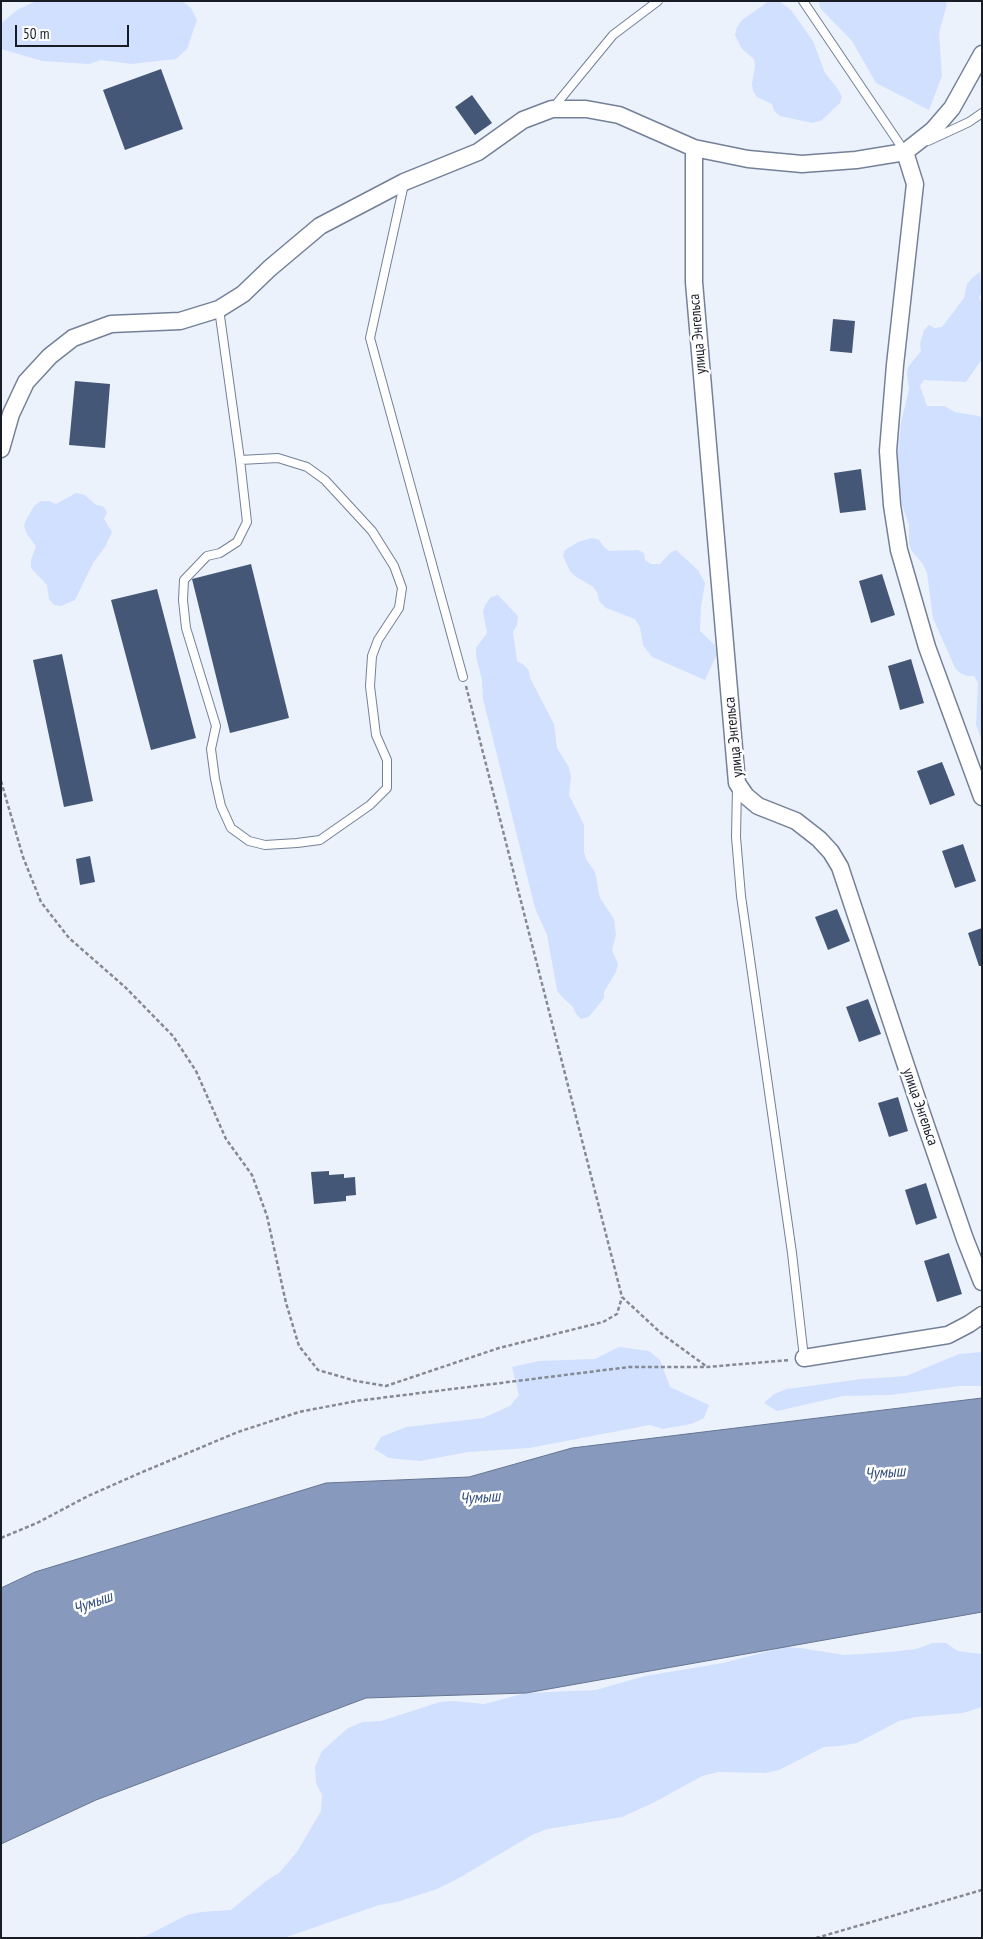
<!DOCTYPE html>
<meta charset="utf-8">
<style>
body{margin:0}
#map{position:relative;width:983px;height:1939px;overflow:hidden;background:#ecf2fc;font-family:"PT Sans Narrow",sans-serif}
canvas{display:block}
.frame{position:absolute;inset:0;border:2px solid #171c25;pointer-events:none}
.scale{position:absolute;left:15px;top:25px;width:114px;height:22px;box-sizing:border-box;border:2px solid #171c25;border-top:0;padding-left:6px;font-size:15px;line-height:18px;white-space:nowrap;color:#171c25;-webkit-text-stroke:4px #fff;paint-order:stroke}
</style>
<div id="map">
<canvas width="983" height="1939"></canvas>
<div class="frame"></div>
<div class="scale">50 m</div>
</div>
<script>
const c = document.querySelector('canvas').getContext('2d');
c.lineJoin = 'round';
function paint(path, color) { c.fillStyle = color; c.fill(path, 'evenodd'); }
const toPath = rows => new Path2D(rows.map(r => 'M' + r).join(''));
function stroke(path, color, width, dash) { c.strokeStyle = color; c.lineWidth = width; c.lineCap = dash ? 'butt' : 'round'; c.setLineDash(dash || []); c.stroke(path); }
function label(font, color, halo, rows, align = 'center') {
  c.font = font + ' "PT Sans Narrow",sans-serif'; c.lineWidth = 5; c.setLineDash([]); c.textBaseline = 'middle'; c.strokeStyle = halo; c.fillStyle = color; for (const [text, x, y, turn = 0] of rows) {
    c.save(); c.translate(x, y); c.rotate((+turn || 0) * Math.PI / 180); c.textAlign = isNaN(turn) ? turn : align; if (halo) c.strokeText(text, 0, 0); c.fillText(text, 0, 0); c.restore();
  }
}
const green = toPath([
 [36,1,182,1,191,8,197,20,187,49,176,59,131,64,101,60,89,64,42,61,1,49,1,24,4,21,17,10],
 [769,1,779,1,791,10,813,41,825,73,838,89,842,97,840,103,822,120,813,123,780,116,774,111,772,104,757,97,753,91,752,83,755,67,754,59,742,49,735,35,737,27,742,20],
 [819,1,945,1,947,4,939,33,942,76,929,110,876,83,852,41,820,8],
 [980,272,982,293,979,297,982,306,982,359,966,382,924,380,920,386,927,406,944,406,955,412,979,416,982,418,982,741,976,725,978,683,974,676,967,676,960,673,955,668,933,618,927,573,923,564,911,550,909,543,909,525,901,502,897,461,901,423,909,389,907,375,908,367,921,351,920,344,924,330,929,325,935,328,942,327,964,298,967,284,973,277],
 [76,493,85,495,96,505,103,506,107,512,104,519,112,532,105,547,93,563,75,600,61,606,54,605,49,599,47,585,31,568,31,560,36,546,27,534,24,526,26,520,34,506,41,501,49,501,56,504],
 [592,538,599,540,604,547,609,551,638,550,644,553,645,560,651,564,660,564,670,553,676,550,698,570,705,583,701,607,700,631,715,645,717,654,705,680,652,657,643,645,640,627,635,619,606,608,599,601,597,592,592,586,576,577,570,571,563,556,565,550,578,542],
 [498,595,518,616,517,625,513,632,517,661,524,665,529,671,530,678,554,724,557,748,569,767,571,777,569,795,584,825,584,852,586,859,595,872,600,898,614,919,616,935,612,950,618,964,616,972,604,992,604,998,593,1012,588,1017,581,1019,576,1014,573,1007,561,996,557,990,547,935,535,908,483,699,482,680,476,656,476,648,487,633,483,612,485,605,491,597],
 [619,1347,649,1351,660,1360,670,1387,709,1405,704,1418,691,1424,663,1429,650,1425,529,1448,468,1452,420,1461,389,1458,374,1449,381,1437,406,1427,483,1418,510,1406,519,1395,512,1367,539,1361,595,1359],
 [982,1352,982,1386,959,1386,890,1395,843,1396,777,1411,764,1403,774,1394,787,1389,862,1379,906,1376,959,1354],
 [933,1643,946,1643,958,1651,982,1654,982,1707,963,1713,916,1717,899,1721,857,1743,840,1746,824,1747,779,1770,765,1773,718,1772,702,1776,655,1802,622,1817,547,1829,532,1835,459,1878,437,1889,397,1902,379,1905,284,1938,132,1938,146,1936,187,1915,201,1912,231,1910,266,1881,279,1873,297,1852,321,1811,322,1795,316,1783,315,1767,322,1751,348,1728,363,1722,381,1721,440,1702,454,1701,484,1704,526,1693,596,1690,645,1676,723,1663,785,1647,800,1648,844,1655,890,1652,916,1649]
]);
const water = toPath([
 [982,1398,982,1612,526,1693,366,1698,96,1800,1,1844,1,1588,35,1572,326,1483,469,1477,572,1448,982,1398]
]);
const building = toPath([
 [161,69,183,129,125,150,103,90],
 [472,95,492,123,475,135,455,107],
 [833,319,855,321,852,353,830,351],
 [75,381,110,384,105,448,69,445],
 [861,469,866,510,840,513,834,473],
 [251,564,289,718,230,733,192,579],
 [882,574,895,615,871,623,859,581],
 [157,589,196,738,151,750,111,600],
 [62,654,93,801,64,807,33,660],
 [911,659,924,703,900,710,888,666],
 [942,762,955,795,930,805,917,771],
 [963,844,976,881,955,888,942,851],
 [90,856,95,882,80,885,76,859],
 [837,909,850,941,828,950,815,917],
 [982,928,982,966,979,966,968,933],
 [868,999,881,1034,859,1042,846,1007],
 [898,1097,908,1131,889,1137,878,1103],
 [329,1171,329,1175,344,1174,344,1178,355,1177,356,1195,346,1196,346,1201,314,1204,311,1172],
 [926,1183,937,1218,916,1225,905,1190],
 [949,1253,962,1294,937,1302,924,1261]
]);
const path = toPath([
 [466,686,622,1297,662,1334,706,1366],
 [1,781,23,857,41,902,69,938,125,987,173,1036,196,1071,226,1139,252,1175,267,1216,286,1303,299,1346,318,1370,356,1381,386,1386,499,1348,603,1322,617,1314,622,1297],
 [1,1538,37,1523,88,1496,140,1473,238,1432,299,1412,356,1401,629,1367,707,1367,790,1360],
 [816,1938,982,1890]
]);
const lane = toPath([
 [803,1,905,152,906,151],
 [553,108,613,35,658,1],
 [928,141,969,122,982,113],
 [404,184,370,338,463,677],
 [219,309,240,460,247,522,237,542,220,553,207,556,184,580,183,600,186,628,216,726,211,749,215,779,221,806,231,828,249,841,265,845,297,843,320,840,370,805,387,788,387,760,376,735,370,686,372,656,378,640,399,608,402,588,394,566,372,531,325,480,307,467,278,458,240,460],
 [737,787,736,837,741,896,792,1253,804,1358]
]);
const street = toPath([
 [694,148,694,282,737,783,746,796,758,806,796,821,819,839,831,852,840,867,922,1114,965,1239,982,1282],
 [905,152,915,184,895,365,888,451,892,505,899,550,927,647,982,797],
 [1,449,11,414,26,382,50,356,73,338,111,324,180,321,219,309,243,294,270,268,320,226,404,182,478,152,523,120,552,109,586,109,619,115,694,148,748,159,802,164,856,160,905,152,933,130,952,108,982,54],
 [804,1358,948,1335,969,1324,982,1315]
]);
const streetNames = [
 ["улица Энгельса",698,334,-95],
 ["улица Энгельса",734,737,-96],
 ["улица Энгельса",920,1107,71]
];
const waterNames = [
 ["Чумыш",885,1473,-4],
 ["Чумыш",480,1498,-4],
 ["Чумыш",93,1603,-20]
];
paint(green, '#d0e0fe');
paint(water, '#879abe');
stroke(water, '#657490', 1);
paint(building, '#455777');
stroke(lane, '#738097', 10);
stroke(street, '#738097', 19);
stroke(path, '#848993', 2.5, [4, 2.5]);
stroke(lane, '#fff', 8);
stroke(street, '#fff', 16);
label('15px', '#171c25', '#fff', streetNames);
label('italic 16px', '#354e7f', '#fff', waterNames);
</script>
